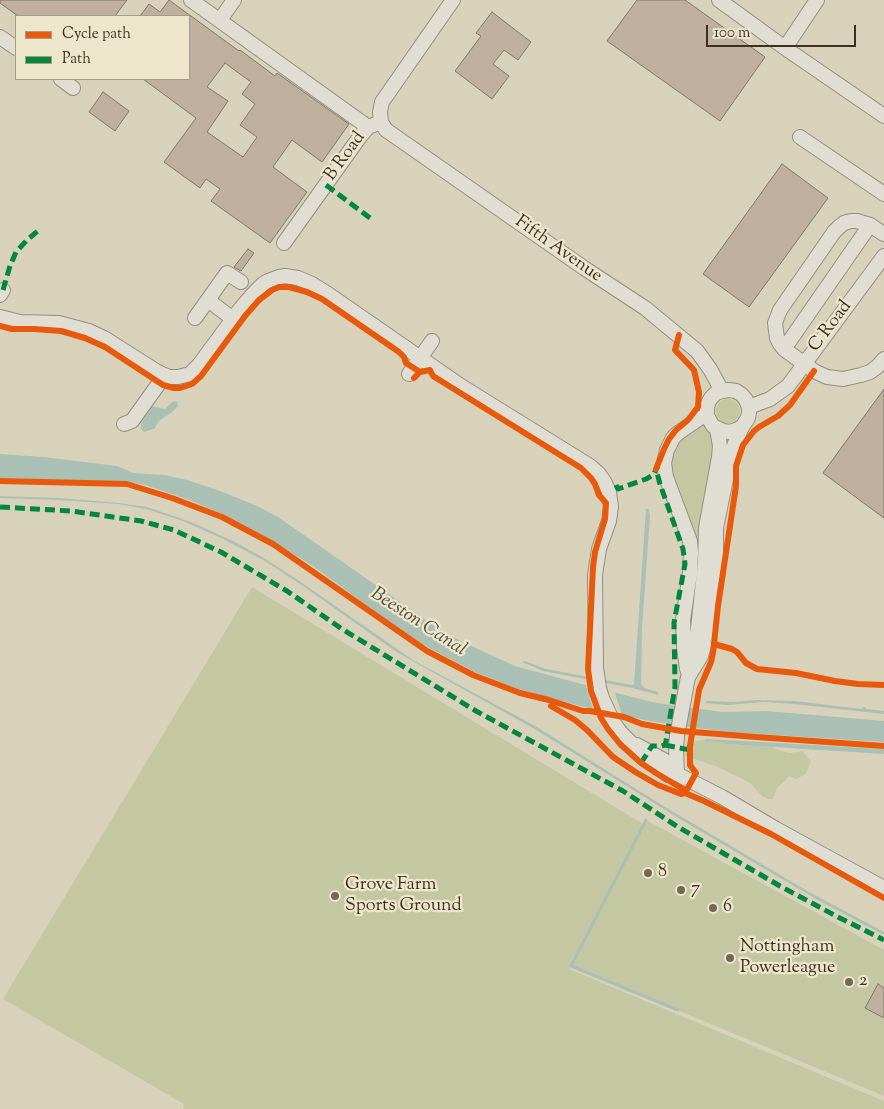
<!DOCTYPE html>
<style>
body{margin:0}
#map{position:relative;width:884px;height:1109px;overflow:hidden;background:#d8d2bb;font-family:"Sorts Mill Goudy",serif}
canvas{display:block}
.legend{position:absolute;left:15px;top:15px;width:175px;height:65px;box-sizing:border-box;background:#ede6cb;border:1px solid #a69d87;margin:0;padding:6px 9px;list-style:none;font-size:15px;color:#3c2f22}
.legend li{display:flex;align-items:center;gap:10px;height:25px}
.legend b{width:25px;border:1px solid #a69d87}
.scale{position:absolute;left:706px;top:25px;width:150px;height:22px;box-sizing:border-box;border:2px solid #3c2f22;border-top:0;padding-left:6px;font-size:15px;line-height:18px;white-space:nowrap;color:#3c2f22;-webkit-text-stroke:4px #ede6cb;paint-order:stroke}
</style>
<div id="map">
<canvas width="884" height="1109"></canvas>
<ul class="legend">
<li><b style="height:6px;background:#e8590c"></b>Cycle path</li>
<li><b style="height:6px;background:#00873e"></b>Path</li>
</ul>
<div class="scale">100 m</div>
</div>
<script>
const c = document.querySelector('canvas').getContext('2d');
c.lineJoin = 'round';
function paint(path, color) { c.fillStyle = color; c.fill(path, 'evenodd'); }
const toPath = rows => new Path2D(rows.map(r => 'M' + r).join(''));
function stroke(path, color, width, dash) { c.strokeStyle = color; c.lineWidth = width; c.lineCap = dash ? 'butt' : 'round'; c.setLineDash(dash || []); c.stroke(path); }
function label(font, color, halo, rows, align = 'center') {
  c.font = font + ' "Sorts Mill Goudy",serif'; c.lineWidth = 4.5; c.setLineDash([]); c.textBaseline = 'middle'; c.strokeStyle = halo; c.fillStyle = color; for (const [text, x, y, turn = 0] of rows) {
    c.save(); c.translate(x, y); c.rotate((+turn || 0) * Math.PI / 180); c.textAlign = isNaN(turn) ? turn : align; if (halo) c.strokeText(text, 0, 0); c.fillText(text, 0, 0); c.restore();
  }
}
const green = toPath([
 '716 411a12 12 0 1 1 24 0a12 12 0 1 1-24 0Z',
 [702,422,712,436,714,442,701,546,694,547,669,478,672,446],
 [252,587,643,824,569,969,884,1101,884,1109,183,1109,184,1104,3,999],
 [706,739,706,741,722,742,726,744,772,747,778,750,789,753,803,751,811,762,806,773,797,779,789,776,786,780,777,788,773,799,768,799,762,796,751,784,741,778,715,766,685,756,687,743],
 [646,820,884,950,884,1096,571,966]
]);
const water = toPath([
 [177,401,178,406,172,412,159,421,154,429,144,432,141,429,141,423,151,406,165,409,172,402],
 [0,454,44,457,117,466,133,473,165,475,187,480,218,490,257,506,278,517,436,627,458,640,515,666,585,685,652,702,671,705,722,712,767,711,884,721,884,742,729,732,690,727,650,721,588,708,517,689,473,671,422,644,384,618,313,566,261,534,229,517,190,500,145,485,126,481,96,482,0,478],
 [0,496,59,498,118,503,147,507,191,522,233,541,262,557,295,578,413,660,537,727,660,804,809,892,884,932,884,935,816,899,680,819,533,728,409,659,395,651,306,588,265,561,223,539,183,521,146,509,118,504,59,500,0,498],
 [646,509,649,509,650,516,642,628,641,683,644,688,658,692,658,695,632,688,543,671,522,662,525,661,546,669,632,685,634,684],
 [755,700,795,701,862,709,863,707,865,707,866,709,884,711,884,714,794,704,764,702,727,705,705,703,706,701,708,701,734,702],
 [706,739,884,749,884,754,726,744,722,742,706,741]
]);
const pier = toPath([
 [585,683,614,690,623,718,594,712]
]);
const stream = toPath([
 [646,820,571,966,678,1010]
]);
const building = toPath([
 [0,0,127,0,115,16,18,16,0,3,0,0],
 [169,0,239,51,240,50,275,76,277,73,349,124,322,162,292,140,273,167,307,192,270,243,211,201,220,189,206,179,200,188,164,162,196,118,143,79,189,79,189,16,140,16,149,4,160,12,169,0],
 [225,63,251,82,242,94,255,104,240,125,257,137,243,157,207,132,228,101,207,87,225,63],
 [637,0,685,0,765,57,720,121,607,41,637,0],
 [492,12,531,42,518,60,504,50,493,64,509,76,492,99,455,71,481,36,476,33,492,12],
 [103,92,129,111,115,131,89,112,103,92],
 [782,164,828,198,749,307,703,274,782,164],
 [248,249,254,253,241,271,234,267,248,249],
 [884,389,884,518,823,473,884,389],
 [878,984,884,988,884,1018,865,1008,878,984]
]);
const minor = toPath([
 [191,0,368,127],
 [453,0,382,102,380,112,381,122,386,130,584,268,645,308,697,351,710,369,722,391],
 [719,0,785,48,884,116],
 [220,20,234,0],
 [0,37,16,48],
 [785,48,817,0],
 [61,79,73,88],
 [800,137,884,194],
 [884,234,870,225,857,221,851,221,844,223,839,227,834,232,780,310,775,323,777,338,780,344,784,349,814,371,827,377,843,379,861,375,870,372,877,367,884,359],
 [284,243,359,138,368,127,376,124],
 [0,295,3,290],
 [208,300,233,319],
 [0,317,20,322,59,323,89,331,104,338,156,371,168,377,178,377,190,374,199,365,241,308,254,293,263,284,268,281,279,277,285,276,298,278,312,284,328,294,461,386,590,466,599,474,605,483,609,492,611,507,609,521,599,549,595,575,596,667,599,688,602,698,613,722,621,733,631,743,637,752,668,775,677,774],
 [195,318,227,273,241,282],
 [784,349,870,225],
 [409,374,432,341],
 [749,407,770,399,788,386,884,256],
 [124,424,132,421,165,375],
 [687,669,684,647,683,620,690,573,691,553,690,541,666,477,664,463,667,450,673,438,678,433,694,422,700,418,707,416],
 [688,677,701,656,708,631,716,559,716,528,730,459,735,443,742,427,748,418,749,412,749,407,746,400,742,395,736,391,729,390,722,391,716,393,711,398,708,403,707,409,707,416,713,426,723,431,730,432,736,430,742,427],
 [637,745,669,763,677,774,722,797,776,829,884,888],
 [677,774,676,747,677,736,688,677,696,647,705,564,706,528,719,457,720,446,717,429]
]);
const quiet = toPath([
 [326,185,370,218],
 [3,290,10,266,16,252,27,240,40,229],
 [616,485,618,489,646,479,653,475,658,466],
 [0,507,71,511,141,521,174,530,221,552,287,591,342,629,476,711,623,791,678,827,780,886,836,916,884,940],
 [665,745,690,750],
 [641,763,652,746,661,746,665,745,666,741,675,687,674,623,685,564,683,549,660,484,656,469]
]);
const cycleway = toPath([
 [0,326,12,329,34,329,61,331,85,338,105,347,163,385,174,388,180,388,192,384,201,376,245,316,259,300,272,290,279,287,289,287,307,292,322,299,399,352,404,357,406,363,420,372],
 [414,378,420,372,430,370,433,376,581,468,591,478,595,484,599,495,606,503,605,519,595,552,593,567,588,669,591,691,601,718,608,729,620,744,641,763,656,773,683,789,685,793,696,773,690,765,690,746,699,690,711,662,713,653,718,606,736,486,736,466,743,445,754,431,759,427,778,416,790,405,814,371],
 [656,469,664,449,669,439,676,430,688,420,698,407,699,392,694,370,675,350,679,335],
 [0,481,127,484,172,498,222,517,273,544,427,651,473,675,520,693,549,700,583,711,590,711,624,717,642,724,681,731,756,737,884,746],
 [714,644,732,649,737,652,746,663,757,669,796,673,835,681,858,684,884,685],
 [551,706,575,720,587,730,613,757,637,773,658,785,681,794,685,793,704,801,771,834,884,898]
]);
const markers = [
 [648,873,5,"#736858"],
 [681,890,5,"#736858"],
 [335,896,5,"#736858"],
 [713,908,5,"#736858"],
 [730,958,5,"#736858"],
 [849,982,5,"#736858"]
];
const streetNames = [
 ["B Road",346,157,-54],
 ["Fifth Avenue",558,250,35],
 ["C Road",831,327,-53]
];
const poiNames = [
 ["8",658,873],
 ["Grove Farm",345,886],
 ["Sports Ground",345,907],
 ["7",691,890],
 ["6",723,908],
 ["Nottingham",740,948],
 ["Powerleague",740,969],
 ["2",859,982]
];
const waterNames = [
 ["Beeston Canal",418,623,33]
];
paint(green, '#c3c8a2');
paint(water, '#aac0b4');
paint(pier, '#d8d2bb');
stroke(stream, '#aac0b4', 3);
paint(building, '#bfb09e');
stroke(building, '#7e786b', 1);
stroke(minor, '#938e80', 16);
stroke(minor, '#e0ded2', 14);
stroke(quiet, '#00873e', 5, [10, 5]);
stroke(cycleway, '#e8590c', 6);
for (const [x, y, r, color] of markers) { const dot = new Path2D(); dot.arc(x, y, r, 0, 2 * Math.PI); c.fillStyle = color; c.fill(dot); stroke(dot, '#ede6cb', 2); }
label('18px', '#3c2f22', '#ede6cb', streetNames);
label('18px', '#3c2f22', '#ede6cb', poiNames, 'left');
label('italic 19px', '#4e4b3f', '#ede6cb', waterNames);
</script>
